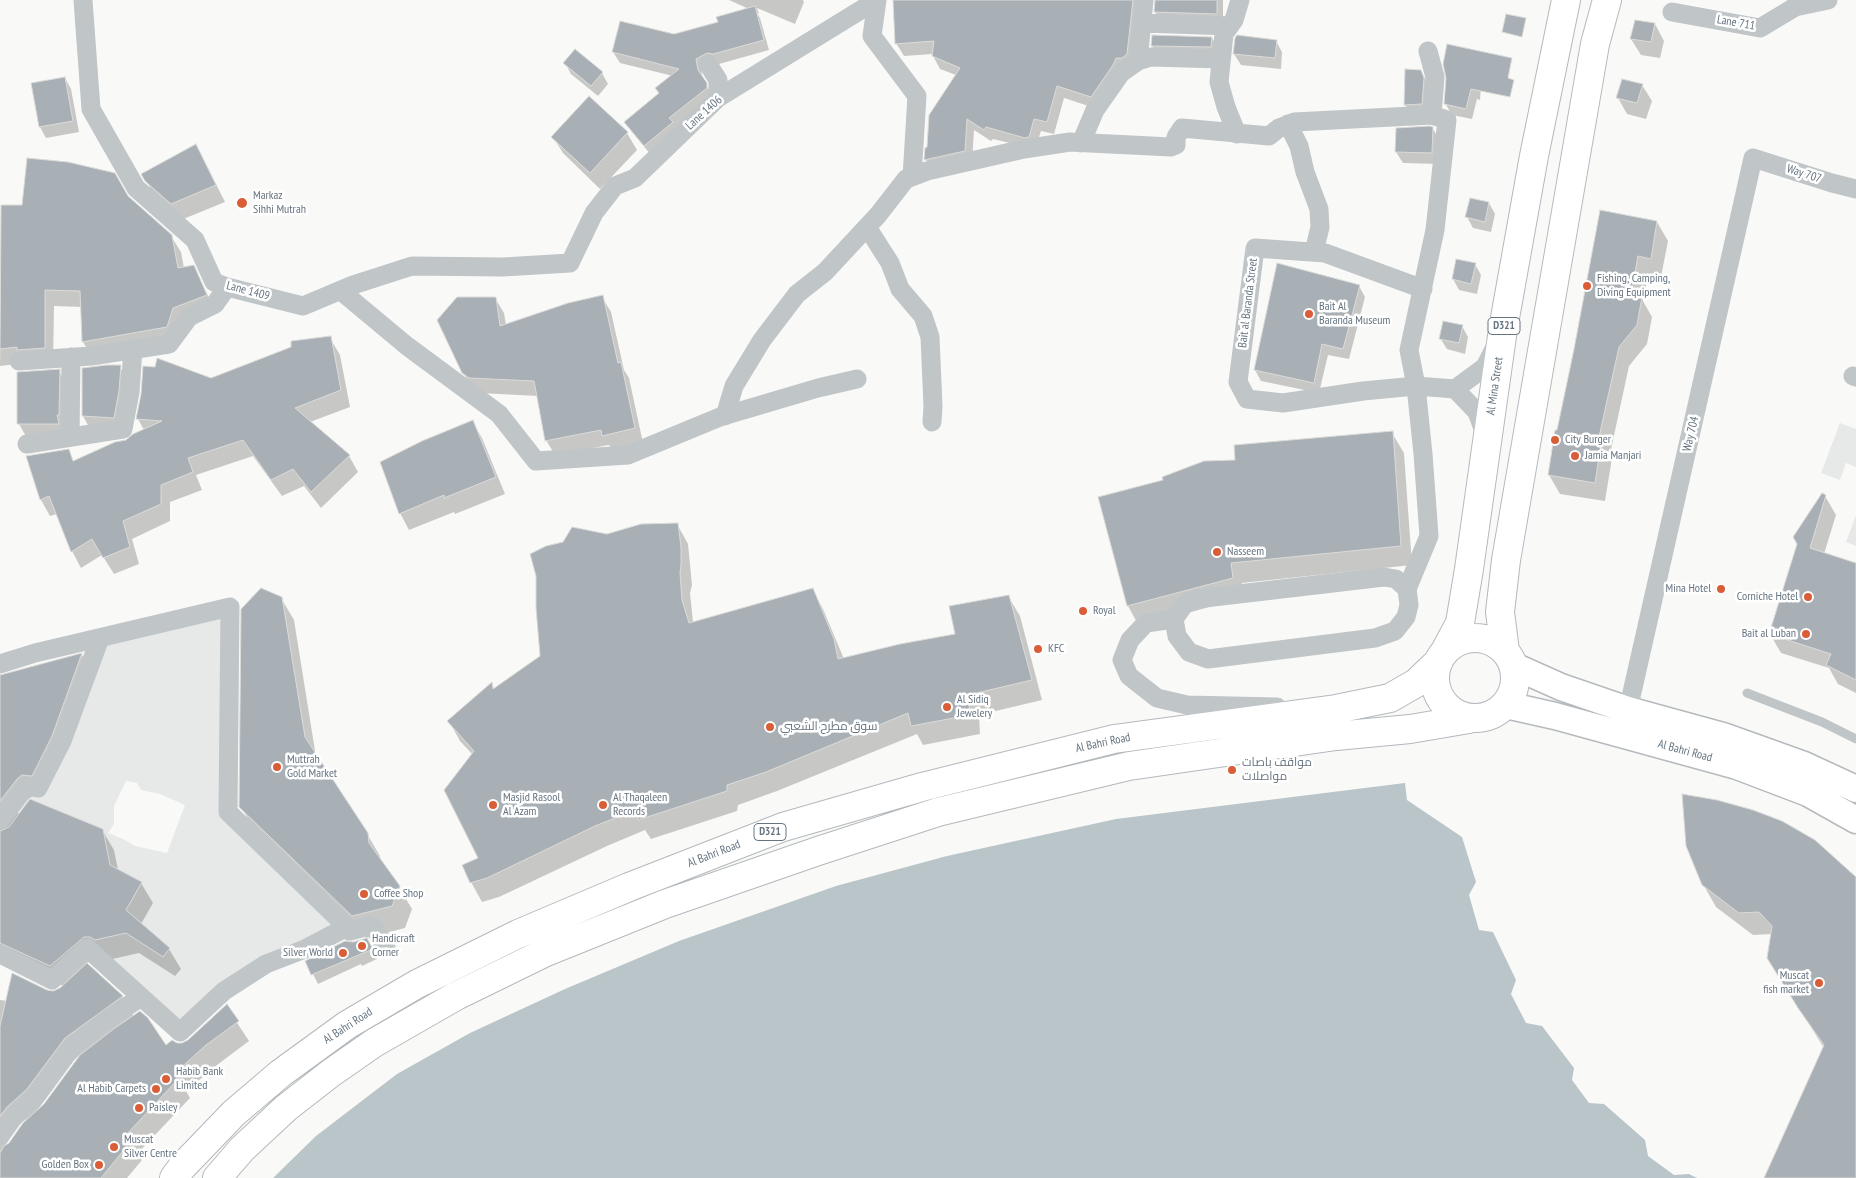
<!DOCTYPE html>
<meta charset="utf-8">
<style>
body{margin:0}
canvas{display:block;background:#f9f9f7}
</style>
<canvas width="1856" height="1178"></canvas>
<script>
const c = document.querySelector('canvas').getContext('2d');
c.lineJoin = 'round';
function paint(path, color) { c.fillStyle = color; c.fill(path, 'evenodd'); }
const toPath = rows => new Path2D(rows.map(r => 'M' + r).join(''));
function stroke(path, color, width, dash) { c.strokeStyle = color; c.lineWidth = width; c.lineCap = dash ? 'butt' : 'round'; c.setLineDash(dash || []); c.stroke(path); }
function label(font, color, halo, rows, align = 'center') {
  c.font = font + ' "PT Sans Narrow",Cairo,sans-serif'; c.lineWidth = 5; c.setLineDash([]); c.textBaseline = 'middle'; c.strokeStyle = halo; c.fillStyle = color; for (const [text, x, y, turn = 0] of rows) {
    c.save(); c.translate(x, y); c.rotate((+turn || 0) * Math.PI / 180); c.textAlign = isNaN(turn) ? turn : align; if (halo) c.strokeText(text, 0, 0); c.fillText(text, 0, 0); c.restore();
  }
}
const built = toPath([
 [1840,423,1856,429,1856,467,1846,463,1840,480,1821,473],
 [1856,515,1856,546,1846,542],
 [226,614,228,812,347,927,266,964,180,1032,87,948,52,980,0,954,0,820,38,788,103,637],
 [126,781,137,783,141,790,160,794,185,805,167,853,135,846,123,839,108,833,114,824,114,806]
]);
const water = toPath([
 [1405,783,1407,800,1462,837,1476,882,1469,895,1479,930,1493,932,1516,980,1511,994,1526,1023,1542,1026,1574,1068,1572,1080,1589,1103,1604,1104,1645,1140,1648,1156,1674,1175,1689,1174,1697,1178,273,1178,316,1136,397,1074,470,1033,565,989,679,941,836,886,947,856,1116,819]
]);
const shadow = toPath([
 [729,0,803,0,804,2,795,24,757,8,759,14,757,13,760,18,769,50,719,64,713,63,701,69,703,80,712,95,651,155,632,132,626,122,660,94,673,76,620,63,613,52,719,23,749,9],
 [909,0,1142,0,1134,67,1098,109,1064,98,1054,134,1041,131,1035,149,993,139,991,141,974,130,972,163,933,172,926,160,926,149,929,148,956,75,940,69,933,56,933,54,904,56,896,43],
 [1156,0,1223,0,1223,26,1163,24,1155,12],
 [1655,24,1664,41,1660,58,1641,55,1631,39],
 [1212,38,1215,43,1214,52,1155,51,1152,46],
 [1276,41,1282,52,1281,69,1241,65,1234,54],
 [565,63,602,73,608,84,598,96,571,74],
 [1483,63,1480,100,1477,99,1472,119,1452,115,1445,103],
 [1421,71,1427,82,1427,115,1412,116,1405,105],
 [65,78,71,89,79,132,46,138,40,127],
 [1642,85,1652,101,1646,119,1627,114,1618,98],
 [590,98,627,133,637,150,600,189,563,153,553,137],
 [1433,129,1439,139,1438,164,1403,163,1396,152],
 [205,162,225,202,181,220,156,198,143,175],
 [127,197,171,236,181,252,184,268,194,267,216,312,182,324,176,343,93,358,83,342,82,307,54,306,53,364,25,363,0,366,2,206,23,207],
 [1489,203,1495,214,1491,232,1473,228,1467,217],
 [1657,222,1668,241,1661,277,1648,275,1643,301,1652,317,1647,344,1629,366,1610,454,1612,458,1605,501,1560,494,1549,475,1575,349],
 [1475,264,1481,275,1477,294,1459,290,1453,279],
 [1359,286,1365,297,1349,359,1328,355,1319,393,1261,381,1255,370],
 [602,297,611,312,624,370,629,378,643,443,612,450,609,445,555,455,546,440,538,396,479,393,472,388,463,372,495,298,504,313,506,325],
 [1462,326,1468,337,1465,354,1447,349,1440,338],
 [330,338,340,355,350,407,310,422,349,456,358,472,321,508,304,486,282,496,253,456,196,475,202,490,170,502,170,521,132,539,139,564,114,574,102,555,81,568,72,551,57,514,50,516,41,500,68,450,74,462,127,441,144,430,138,419,211,379],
 [120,367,126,378,119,429,89,427,83,416],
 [59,371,68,387,68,431,28,440,19,424],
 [472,421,482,438,505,494,455,514,454,512,409,530,400,513],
 [1392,433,1404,453,1412,565,1242,583,1243,598,1139,626,1128,606,1099,498,1237,461],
 [1825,496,1836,515,1824,554,1856,578,1856,693,1838,684,1829,668,1781,653,1770,634],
 [677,524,688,544,692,585,690,593,693,622,812,589,823,609,844,659,956,635,1008,596,1020,616,1042,700,979,715,980,734,923,745,917,734,777,791,738,805,737,811,651,839,645,830,607,846,499,897,482,902,471,882,480,859,473,755,460,741,449,721,491,684,495,690,541,656,607,536],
 [281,598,294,620,316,757,367,834,380,856,380,861,399,887,412,909,405,928,366,938,254,829,241,807],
 [82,655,93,674,34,795,28,799,17,813,102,830,114,850,118,870,141,883,153,903,141,924,169,949,181,969,175,976,139,953,108,960,95,957,86,964,122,996,134,1017,166,1046,188,1042,226,1006,249,1041,217,1065,186,1091,190,1098,138,1153,142,1160,127,1178,0,1178,0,1000,7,1001,47,991,53,992,63,986,17,963,0,957,0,676],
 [82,1053,45,1105,36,1112,74,1060],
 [26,1119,10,1144,2,1150,18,1126],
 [1856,879,1856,1178,1766,1178,1824,1048,1781,980,1772,934,1753,935,1716,907,1703,884],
 [353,943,372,949,377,959,362,966,361,964,318,984,307,962]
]);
const building = toPath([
 [893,0,1133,0,1127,54,1122,58,1116,58,1113,65,1091,97,1057,86,1047,122,1034,119,1029,137,1025,138,986,127,984,130,967,119,965,151,924,160,925,148,927,147,929,115,960,68,932,56,934,41,895,44,893,0],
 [1155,0,1217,0,1217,14,1154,12,1155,0],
 [755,6,764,40,713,54,707,53,696,59,698,70,707,83,707,88,669,118,673,122,644,146,624,122,659,93,655,88,679,69,612,52,620,21,674,34,718,22,716,17,755,6],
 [1506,14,1526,18,1522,37,1502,32,1506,14],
 [1635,20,1655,23,1651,42,1630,39,1635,20],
 [1152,35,1212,37,1211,47,1151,46,1152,35],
 [1237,35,1277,40,1275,58,1233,54,1235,38,1237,35],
 [1447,44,1512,58,1508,78,1514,80,1510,97,1471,89,1466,109,1444,104,1446,78,1443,64,1447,44],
 [575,49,603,72,591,86,563,63,575,49],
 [1405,69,1421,70,1424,78,1422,104,1404,105,1405,69],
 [65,77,73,121,39,127,31,83,65,77],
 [1622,79,1643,84,1637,103,1616,98,1622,79],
 [589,96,628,132,590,173,551,137,589,96],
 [1430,126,1433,127,1432,153,1395,152,1396,128,1430,126],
 [196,144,216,185,171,204,145,181,141,174,196,144],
 [27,158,68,162,115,173,128,196,172,235,178,268,194,265,207,295,173,308,167,327,82,342,80,291,45,290,45,348,17,350,17,347,0,349,1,205,22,205,27,158],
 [1470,198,1489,202,1485,222,1465,217,1470,198],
 [1600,210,1657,221,1651,259,1638,256,1631,294,1642,297,1637,325,1619,347,1599,437,1602,438,1595,483,1548,475,1555,430,1557,430,1574,349,1600,210],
 [1456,259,1476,263,1471,284,1452,279,1456,259],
 [1277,263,1360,285,1343,349,1322,344,1314,383,1254,370,1277,263],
 [603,295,618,363,621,362,635,428,602,436,601,430,545,441,534,381,469,378,462,373,437,320,457,297,496,297,500,326,568,303,603,295],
 [1443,321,1463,325,1459,343,1439,339,1443,321],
 [331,336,341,390,295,408,350,455,311,492,293,469,271,480,243,440,188,458,193,472,161,485,161,504,123,521,130,547,103,558,92,539,71,552,49,496,40,500,26,456,69,449,73,461,115,442,126,440,133,434,162,421,136,419,141,394,143,366,155,367,157,358,211,378,291,347,291,341,331,336],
 [107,365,121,365,119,391,114,418,82,416,82,368,107,365],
 [60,369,59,415,57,415,59,424,17,424,17,372,60,369],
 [473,420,496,477,444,498,444,495,399,514,380,462,422,441,473,420],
 [1393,431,1401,546,1231,563,1233,578,1127,606,1098,497,1163,480,1162,477,1204,461,1235,460,1234,445,1393,431],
 [1822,493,1826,495,1810,548,1856,563,1856,680,1826,665,1831,654,1769,634,1797,544,1793,537,1822,493],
 [678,523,681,547,681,565,680,573,682,600,689,623,813,588,834,639,838,659,900,644,955,634,949,606,1009,595,1032,680,968,695,970,715,911,726,908,713,766,772,727,785,727,791,638,820,635,810,595,826,487,878,470,883,462,865,478,858,444,790,474,751,447,721,492,682,493,689,540,656,536,608,536,576,530,554,546,546,563,542,572,527,607,534,641,524,678,523],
 [261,588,282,597,305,737,368,833,369,843,400,886,392,906,352,916,239,807,241,609,261,588],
 [82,653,52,736,32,776,22,775,17,779,0,801,0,675,82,653],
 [1682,794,1717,800,1753,810,1782,821,1815,840,1856,877,1856,1178,1764,1178,1824,1045,1798,1008,1767,958,1772,926,1759,912,1739,913,1702,885,1686,846,1682,794],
 [30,799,103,829,110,865,142,882,126,910,170,948,163,957,126,933,95,940,90,937,84,937,50,966,0,943,0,831,9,827,30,799],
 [367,938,373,949,311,975,305,961,345,941,353,942,367,938],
 [87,963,123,996,65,1038,27,1089,7,1107,0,1116,0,1026,12,973,47,990,53,991,60,988,87,963],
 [227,1004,239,1021,206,1045,175,1073,180,1077,126,1135,132,1140,101,1178,0,1178,0,1153,4,1146,9,1143,23,1123,44,1104,80,1055,115,1028,140,1011,148,1018,166,1045,172,1040,177,1043,182,1043,188,1040,227,1004]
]);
const lane = toPath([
 [1747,693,1822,722,1856,739]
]);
const street = toPath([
 [83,0,91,109,136,188,195,240,214,282,227,287,303,306,353,285,412,266,503,267,570,263,594,213,615,186,635,178,718,98,877,0],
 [877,0,872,36,917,96,912,177],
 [1795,7,1828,0],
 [1672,12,1760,28,1795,7,1797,0],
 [1142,23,1230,26],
 [1138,61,1151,57,1221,59],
 [708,64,718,80,718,98],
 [1288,124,1299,146,1305,172,1319,209,1320,227,1314,252],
 [1237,134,1226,107,1219,82,1224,34,1234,20,1240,0],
 [1081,143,1095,110,1121,73,1138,61,1144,0],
 [867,227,890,263,900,289,923,316,930,337,933,406,932,422],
 [1423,289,1325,253,1255,248,1238,382,1247,399,1283,403,1363,391,1416,386,1455,389,1485,367,1495,347],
 [341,291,407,346,499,414,536,461,628,455,720,417,818,388,857,379],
 [19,361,91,356,169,344,189,317,215,304,227,287],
 [1853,376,1856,377],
 [1455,389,1477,412,1485,434],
 [725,416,734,386,762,340,797,294,825,272,878,215,906,179,927,171,1024,149,1070,142,1171,147,1176,145,1176,137,1182,128,1269,136,1279,128,1294,122,1432,115],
 [70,437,71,357],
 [27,444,123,429,130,392,133,349],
 [1407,589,1396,579,1384,577,1196,599,1184,605,1174,619,1177,636,1189,652,1208,659,1375,638,1395,631,1406,617,1409,605,1407,589,1429,536,1423,454,1416,386,1409,350,1435,230,1447,120,1432,115,1435,77,1428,51],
 [1174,619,1146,623,1130,640,1122,660,1129,676,1157,698,1187,705,1277,707],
 [0,664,35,653,230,607,228,812,347,927,305,949,266,964,224,991,180,1032,87,948,52,980,0,954],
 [1628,710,1753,158,1832,183,1856,189],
 [0,820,26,786,38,788,62,741,100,638],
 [347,927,350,931,369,926,374,927,386,948],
 [0,1136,15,1115,35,1097,72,1047,108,1019,141,997]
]);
const secondary = toPath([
 [1514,666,1561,687,1628,710,1723,736,1804,765,1856,789],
 [1506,705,1555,716,1737,766,1808,793,1856,820]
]);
const primary = toPath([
 '1435 678a40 40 0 1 1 80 0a40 40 0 1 1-80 0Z',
 [1445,651,1460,623,1469,569,1503,329,1534,156,1566,0],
 [1505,651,1500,612,1506,560,1595,44,1607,0],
 [174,1178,182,1167,234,1113,281,1073,347,1025,417,984,518,934,629,887,783,827,922,787,1114,739,1336,709,1390,698,1416,683,1439,661],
 [217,1178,242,1149,286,1108,331,1073,374,1043,456,996,546,952,665,904,818,851,938,812,1129,766,1336,736,1410,729,1469,719]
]);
const markers = [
 [242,203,6,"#d95d37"],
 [1587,286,5,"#d95d37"],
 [1309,314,5,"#d95d37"],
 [1555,440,5,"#d95d37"],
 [1575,456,5,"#d95d37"],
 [1217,552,5,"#d95d37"],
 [1721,589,5,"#d95d37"],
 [1808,597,5,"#d95d37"],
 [1083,611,5,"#d95d37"],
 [1806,634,5,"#d95d37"],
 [1038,649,5,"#d95d37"],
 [947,707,5,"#d95d37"],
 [770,727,5,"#d95d37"],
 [277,767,5,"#d95d37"],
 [1232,770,5,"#d95d37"],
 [493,805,5,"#d95d37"],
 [603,805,5,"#d95d37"],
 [364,894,5,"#d95d37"],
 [362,946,5,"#d95d37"],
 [343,953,5,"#d95d37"],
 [1819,983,5,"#d95d37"],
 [166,1079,5,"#d95d37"],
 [156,1089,5,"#d95d37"],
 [139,1108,5,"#d95d37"],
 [114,1147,5,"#d95d37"],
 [99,1165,5,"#d95d37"]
];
const shields = [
 [1504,326,32],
 [770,832,32]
];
const shieldNames = [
 ["D321",1504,326],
 ["D321",770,832]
];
const streetNames = [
 ["Lane 711",1736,23,10],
 ["Lane 1406",704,113,-42],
 ["Way 707",1804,174,18],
 ["Lane 1409",248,291,15],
 ["Bait al Baranda Street",1248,303,-83],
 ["Al Mina Street",1495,386,-82],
 ["Way 704",1691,434,-77],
 ["Al Bahri Road",1103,743,-12],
 ["Al Bahri Road",1685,751,15],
 ["Al Bahri Road",714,854,-21],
 ["Al Bahri Road",348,1026,-33]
];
const poiNames = [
 ["Markaz",253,196],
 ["Sihhi Mutrah",253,210],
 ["Fishing, Camping,",1597,279],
 ["Diving Equipment",1597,293],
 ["Bait Al",1319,307],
 ["Baranda Museum",1319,321],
 ["City Burger",1565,440],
 ["Jamia Manjari",1585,456],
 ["Nasseem",1227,552],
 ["Mina Hotel",1711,589,"right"],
 ["Corniche Hotel",1798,597,"right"],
 ["Royal",1093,611],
 ["Bait al Luban",1796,634,"right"],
 ["KFC",1048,649],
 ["Al Sidiq",957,700],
 ["Jewelery",957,714],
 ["سوق مطرح الشعبي",780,727],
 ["Muttrah",287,760],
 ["Gold Market",287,774],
 ["مواقف باصات",1242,763],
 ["مواصلات",1242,777],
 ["Masjid Rasool",503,798],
 ["Al Azam",503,812],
 ["Al Thaqaleen",613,798],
 ["Records",613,812],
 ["Coffee Shop",374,894],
 ["Handicraft",372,939],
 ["Corner",372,953],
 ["Silver World",333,953,"right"],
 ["Muscat",1809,976,"right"],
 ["fish market",1809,990,"right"],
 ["Habib Bank",176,1072],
 ["Limited",176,1086],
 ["Al Habib Carpets",146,1089,"right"],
 ["Paisley",149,1108],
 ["Muscat",124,1140],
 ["Silver Centre",124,1154],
 ["Golden Box",89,1165,"right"]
];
paint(built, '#e7e8e8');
paint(water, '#bac5c9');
paint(shadow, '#0003');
paint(building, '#a8b0b6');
stroke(building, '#dbdbd9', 1);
stroke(secondary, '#b5babf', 29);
stroke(primary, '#b4b9bd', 30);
stroke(lane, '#c0c5c8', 9);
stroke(street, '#c0c5c8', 19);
stroke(secondary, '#fff', 26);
stroke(primary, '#fff', 28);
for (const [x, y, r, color] of markers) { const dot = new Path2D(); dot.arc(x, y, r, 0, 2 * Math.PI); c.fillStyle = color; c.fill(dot); stroke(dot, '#fff', 2); }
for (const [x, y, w] of shields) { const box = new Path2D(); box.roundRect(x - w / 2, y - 8.5, w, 17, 4); c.fillStyle = '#fff'; c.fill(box); stroke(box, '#667480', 1); }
label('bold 11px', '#667480', null, shieldNames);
label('12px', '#667480', '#fff', streetNames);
label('12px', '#667480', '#fff', poiNames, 'left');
</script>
